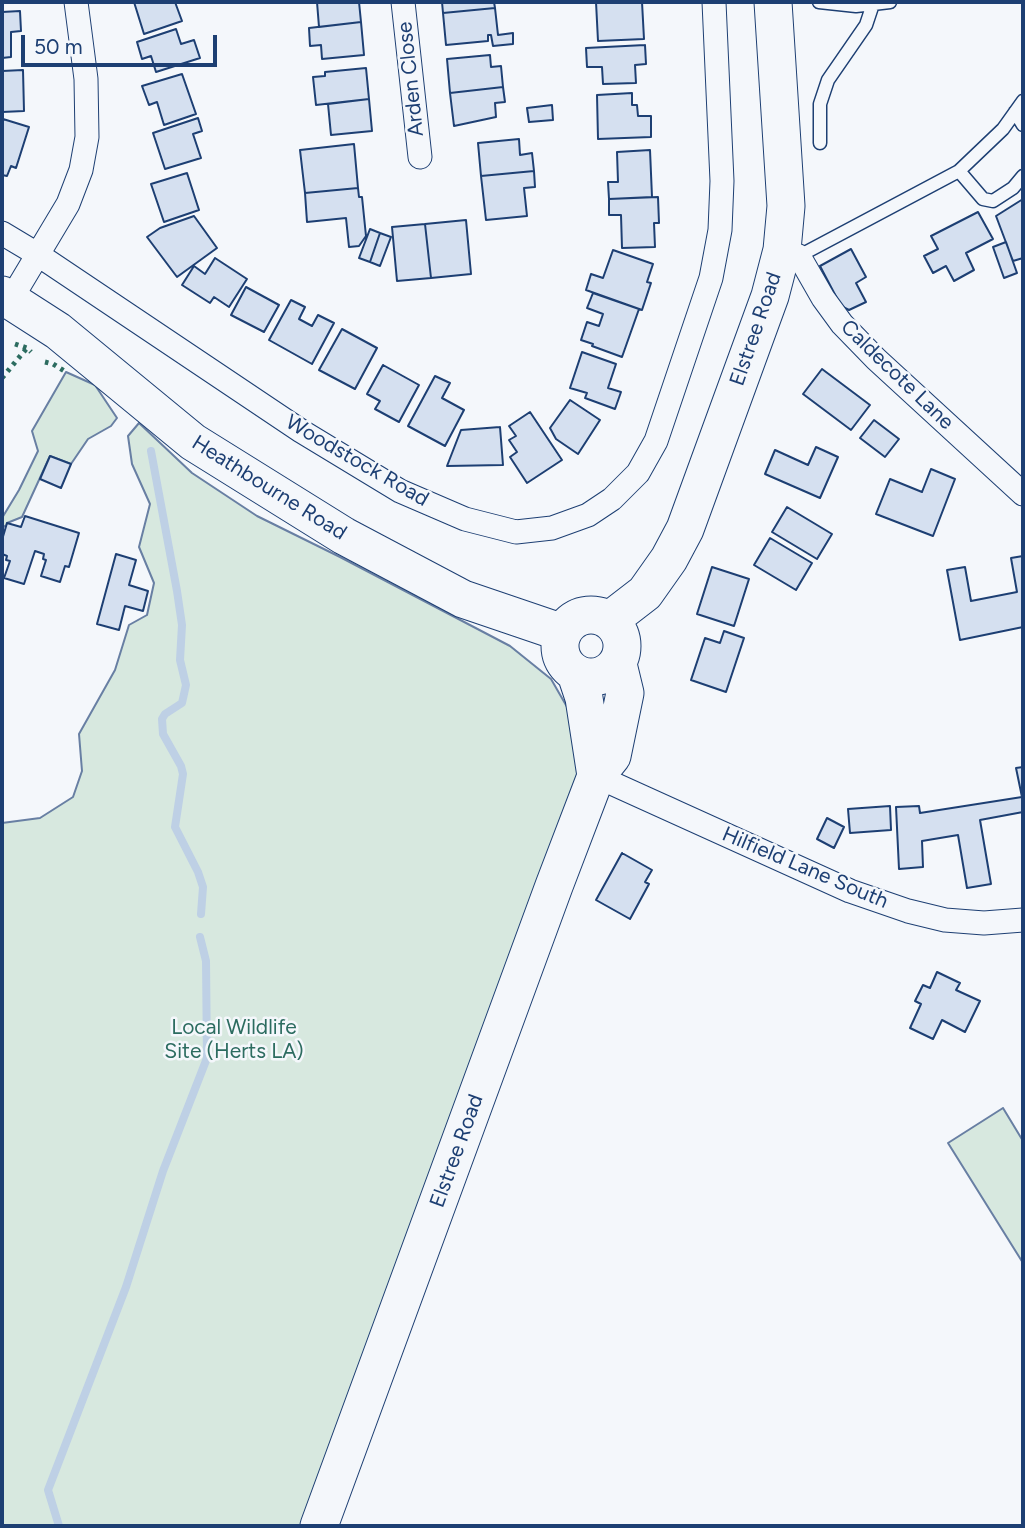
<!DOCTYPE html>
<style>
body{margin:0}
#map{position:relative;width:1025px;height:1528px;overflow:hidden;background:#f4f7fb;font-family:Figtree,sans-serif}
canvas{display:block}
.frame{position:absolute;inset:0;border:4px solid #1d3f73;pointer-events:none}
.scale{position:absolute;left:21px;top:35px;width:196px;height:32px;box-sizing:border-box;border:4px solid #1d3f73;border-top:0;padding-left:9px;font-size:21px;line-height:24px;white-space:nowrap;color:#1d3f73;-webkit-text-stroke:5px #f4f7fb;paint-order:stroke}
</style>
<div id="map">
<canvas width="1025" height="1528"></canvas>
<div class="frame"></div>
<div class="scale">50 m</div>
</div>
<script>
const c = document.querySelector('canvas').getContext('2d');
c.lineJoin = 'round';
function paint(path, color) { c.fillStyle = color; c.fill(path, 'evenodd'); }
const toPath = rows => new Path2D(rows.map(r => 'M' + r).join(''));
function stroke(path, color, width, dash) { c.strokeStyle = color; c.lineWidth = width; c.lineCap = dash ? 'butt' : 'round'; c.setLineDash(dash || []); c.stroke(path); }
function label(font, color, halo, rows, align = 'center') {
  c.font = font + ' Figtree,sans-serif'; c.lineWidth = 5; c.setLineDash([]); c.textBaseline = 'middle'; c.strokeStyle = halo; c.fillStyle = color; for (const [text, x, y, turn = 0] of rows) {
    c.save(); c.translate(x, y); c.rotate((+turn || 0) * Math.PI / 180); c.textAlign = isNaN(turn) ? turn : align; if (halo) c.strokeText(text, 0, 0); c.fillText(text, 0, 0); c.restore();
  }
}
const green = toPath([
 [66,372,95,385,117,418,111,426,88,439,71,464,50,456,22,517,7,523,6,527,2,525,2,518,19,490,38,451,32,431,66,372],
 [139,423,192,473,257,516,340,557,510,646,551,679,578,726,579,780,305,1526,2,1526,2,823,40,818,73,797,82,771,79,734,115,670,129,625,147,615,154,583,139,547,150,504,132,464,128,436,139,423],
 [1003,1108,1023,1141,1023,1263,948,1143,1003,1108]
]);
const stream = toPath([
 [151,451,177,591,182,625,180,660,186,685,182,703,165,714,162,719,163,734,181,766,183,774,175,827,198,872,203,887,201,914],
 [59,1526,48,1490,126,1287,163,1171,207,1058,206,961,200,937]
]);
const building = toPath([
 [134,2,175,2,182,21,144,34,134,2],
 [317,2,359,2,361,22,319,27,317,2],
 [442,2,494,2,495,8,443,13,442,2],
 [596,2,642,2,644,39,598,41,596,2],
 [495,8,498,35,513,33,513,44,493,46,491,35,488,35,488,41,446,45,443,13,495,8],
 [20,11,21,31,11,32,11,57,2,58,2,12,20,11],
 [361,22,364,55,322,59,321,45,310,46,309,28,361,22],
 [176,29,181,44,194,40,200,58,156,72,151,56,142,59,137,42,176,29],
 [645,45,646,64,635,65,636,83,603,84,602,67,587,67,586,48,645,45],
 [490,55,491,67,501,66,503,87,450,93,447,59,490,55],
 [366,68,369,99,316,105,313,77,325,76,325,72,366,68],
 [23,70,24,111,2,112,2,71,23,70],
 [182,74,196,114,164,125,157,102,149,105,142,86,182,74],
 [503,87,505,102,495,103,496,117,454,126,450,93,503,87],
 [632,93,632,105,637,105,638,116,651,116,651,137,598,139,597,95,632,93],
 [369,99,372,131,331,135,328,104,369,99],
 [552,105,553,120,529,122,527,108,552,105],
 [198,118,202,131,193,134,201,158,165,169,153,133,198,118],
 [3,119,29,127,16,168,11,166,7,176,2,175,3,119],
 [519,139,520,155,532,153,534,171,481,176,478,143,519,139],
 [354,144,358,188,305,193,300,150,354,144],
 [650,150,652,197,609,199,608,182,618,182,617,152,650,150],
 [534,171,535,187,524,188,527,216,486,220,481,176,534,171],
 [187,173,199,210,164,222,151,184,187,173],
 [358,188,359,197,362,197,366,236,359,246,349,247,346,218,307,222,305,193,358,188],
 [658,197,659,223,654,223,655,247,622,248,621,215,609,215,609,199,658,197],
 [1023,199,1023,258,1013,261,996,216,1023,199],
 [978,212,993,239,966,253,974,270,954,281,946,266,933,273,924,256,938,249,931,236,978,212],
 [194,216,217,248,177,277,147,237,160,228,194,216],
 [466,220,471,274,431,278,425,224,466,220],
 [425,224,431,278,397,281,392,227,425,224],
 [370,229,380,233,370,262,359,258,370,229],
 [380,233,391,237,380,266,370,262,380,233],
 [1006,242,1017,273,1004,278,993,247,1006,242],
 [851,249,866,277,856,283,866,302,849,310,841,306,820,266,851,249],
 [613,250,653,264,647,282,651,283,642,310,586,290,591,274,603,278,613,250],
 [215,258,247,279,229,307,214,297,210,303,182,285,194,266,205,274,215,258],
 [246,287,279,305,264,332,231,315,246,287],
 [593,293,639,309,622,357,592,346,593,344,581,340,587,322,599,326,603,314,587,308,593,293],
 [291,300,305,307,299,319,312,326,318,315,334,323,312,364,269,340,291,300],
 [342,329,377,348,355,389,319,370,342,329],
 [582,352,616,364,608,388,621,392,615,409,585,398,587,393,570,388,582,352],
 [383,365,419,385,399,422,375,409,380,401,367,394,383,365],
 [822,369,870,405,851,430,803,394,822,369],
 [435,376,450,383,442,398,464,410,445,446,408,426,435,376],
 [570,400,600,420,578,454,556,439,550,428,570,400],
 [530,412,562,460,527,483,510,457,517,452,509,440,516,436,509,426,530,412],
 [874,420,899,439,885,457,860,438,874,420],
 [500,427,503,465,447,466,461,430,500,427],
 [816,447,838,457,820,498,765,474,775,450,808,465,816,447],
 [50,456,71,464,61,488,40,479,50,456],
 [931,469,955,479,933,536,876,514,890,479,922,492,931,469],
 [787,507,832,534,817,559,772,532,787,507],
 [25,516,79,533,69,567,65,566,60,582,41,576,46,560,43,559,44,554,35,551,24,584,4,578,10,561,6,560,7,556,2,554,2,540,7,523,21,527,25,516],
 [770,538,812,563,796,590,754,565,770,538],
 [116,554,136,560,129,585,148,591,143,611,125,606,119,630,97,624,116,554],
 [1023,556,1023,627,960,640,947,570,965,567,971,601,1017,592,1011,558,1023,556],
 [712,567,749,579,734,626,697,614,712,567],
 [724,631,744,638,726,692,691,680,705,638,720,643,724,631],
 [1023,767,1023,812,980,820,991,884,967,888,958,835,922,841,923,867,899,869,896,807,919,806,920,813,1022,797,1016,768,1023,767],
 [890,806,891,830,850,833,848,809,890,806],
 [827,818,844,827,834,848,817,839,827,818],
 [622,853,652,870,645,882,649,884,630,919,596,900,622,853],
 [937,972,960,983,956,990,980,1001,965,1032,942,1020,933,1039,910,1028,921,1004,915,1001,923,985,930,988,937,972]
]);
const service = toPath([
 [819,2,856,6,890,2],
 [1015,112,1023,125],
 [820,143,820,104,828,80,866,25,873,4],
 [959,171,983,199,993,201,1013,188,1023,176],
 [799,256,959,171,1003,129,1023,101]
]);
const minor = toPath([
 [403,2,420,157],
 [2,233,37,254,301,431,400,491,465,519,516,532,552,528,588,515,612,499,638,473,656,441,711,278,720,230,722,181,714,2],
 [782,250,799,256,823,298,842,324,876,359,1023,494],
 [10,301,68,204,81,170,87,137,86,79,76,2],
 [596,776,850,891,908,911,945,920,984,923,1023,920]
]);
const primary = toPath([
 [2,295,58,331,193,442,344,536,463,599,563,633],
 '560 646a31 31 0 1 1 62 0a31 31 0 1 1-62 0Z',
 [610,620,645,593,669,559,685,529,770,296,782,250,786,206,773,2],
 [576,674,584,698,596,776],
 [319,1526,554,886,596,776,612,756,625,693,618,664]
]);
const hedge = toPath([
 [15,344,27,348,31,352],
 [45,362,53,364,66,372],
 [2,378,27,348]
]);
const streetNames = [
 ["Arden Close",411,79,-96],
 ["Elstree Road",756,329,-71],
 ["Caldecote Lane",897,375,44],
 ["Woodstock Road",357,461,30],
 ["Heathbourne Road",269,488,32],
 ["Hilfield Lane South",805,868,23],
 ["Elstree Road",457,1151,-70]
];
const parkNames = [
 ["Local Wildlife",234,1028],
 ["Site (Herts LA)",234,1052]
];
paint(green, '#d7e8df');
stroke(green, '#687fa3', 2);
stroke(stream, '#bed0e5', 8);
paint(building, '#d5e0f0');
stroke(building, '#1d3f73', 2);
stroke(service, '#1d3f73', 15);
stroke(minor, '#1d3f73', 25);
stroke(primary, '#1d3f73', 39);
stroke(service, '#f4f7fb', 12);
stroke(minor, '#f4f7fb', 23);
stroke(primary, '#f4f7fb', 37);
stroke(hedge, '#2c6c60', 5, [3.5, 5]);
label('21px', '#1d3f73', '#f4f7fb', streetNames);
label('21px', '#2c6c60', '#f4f7fb', parkNames);
</script>
